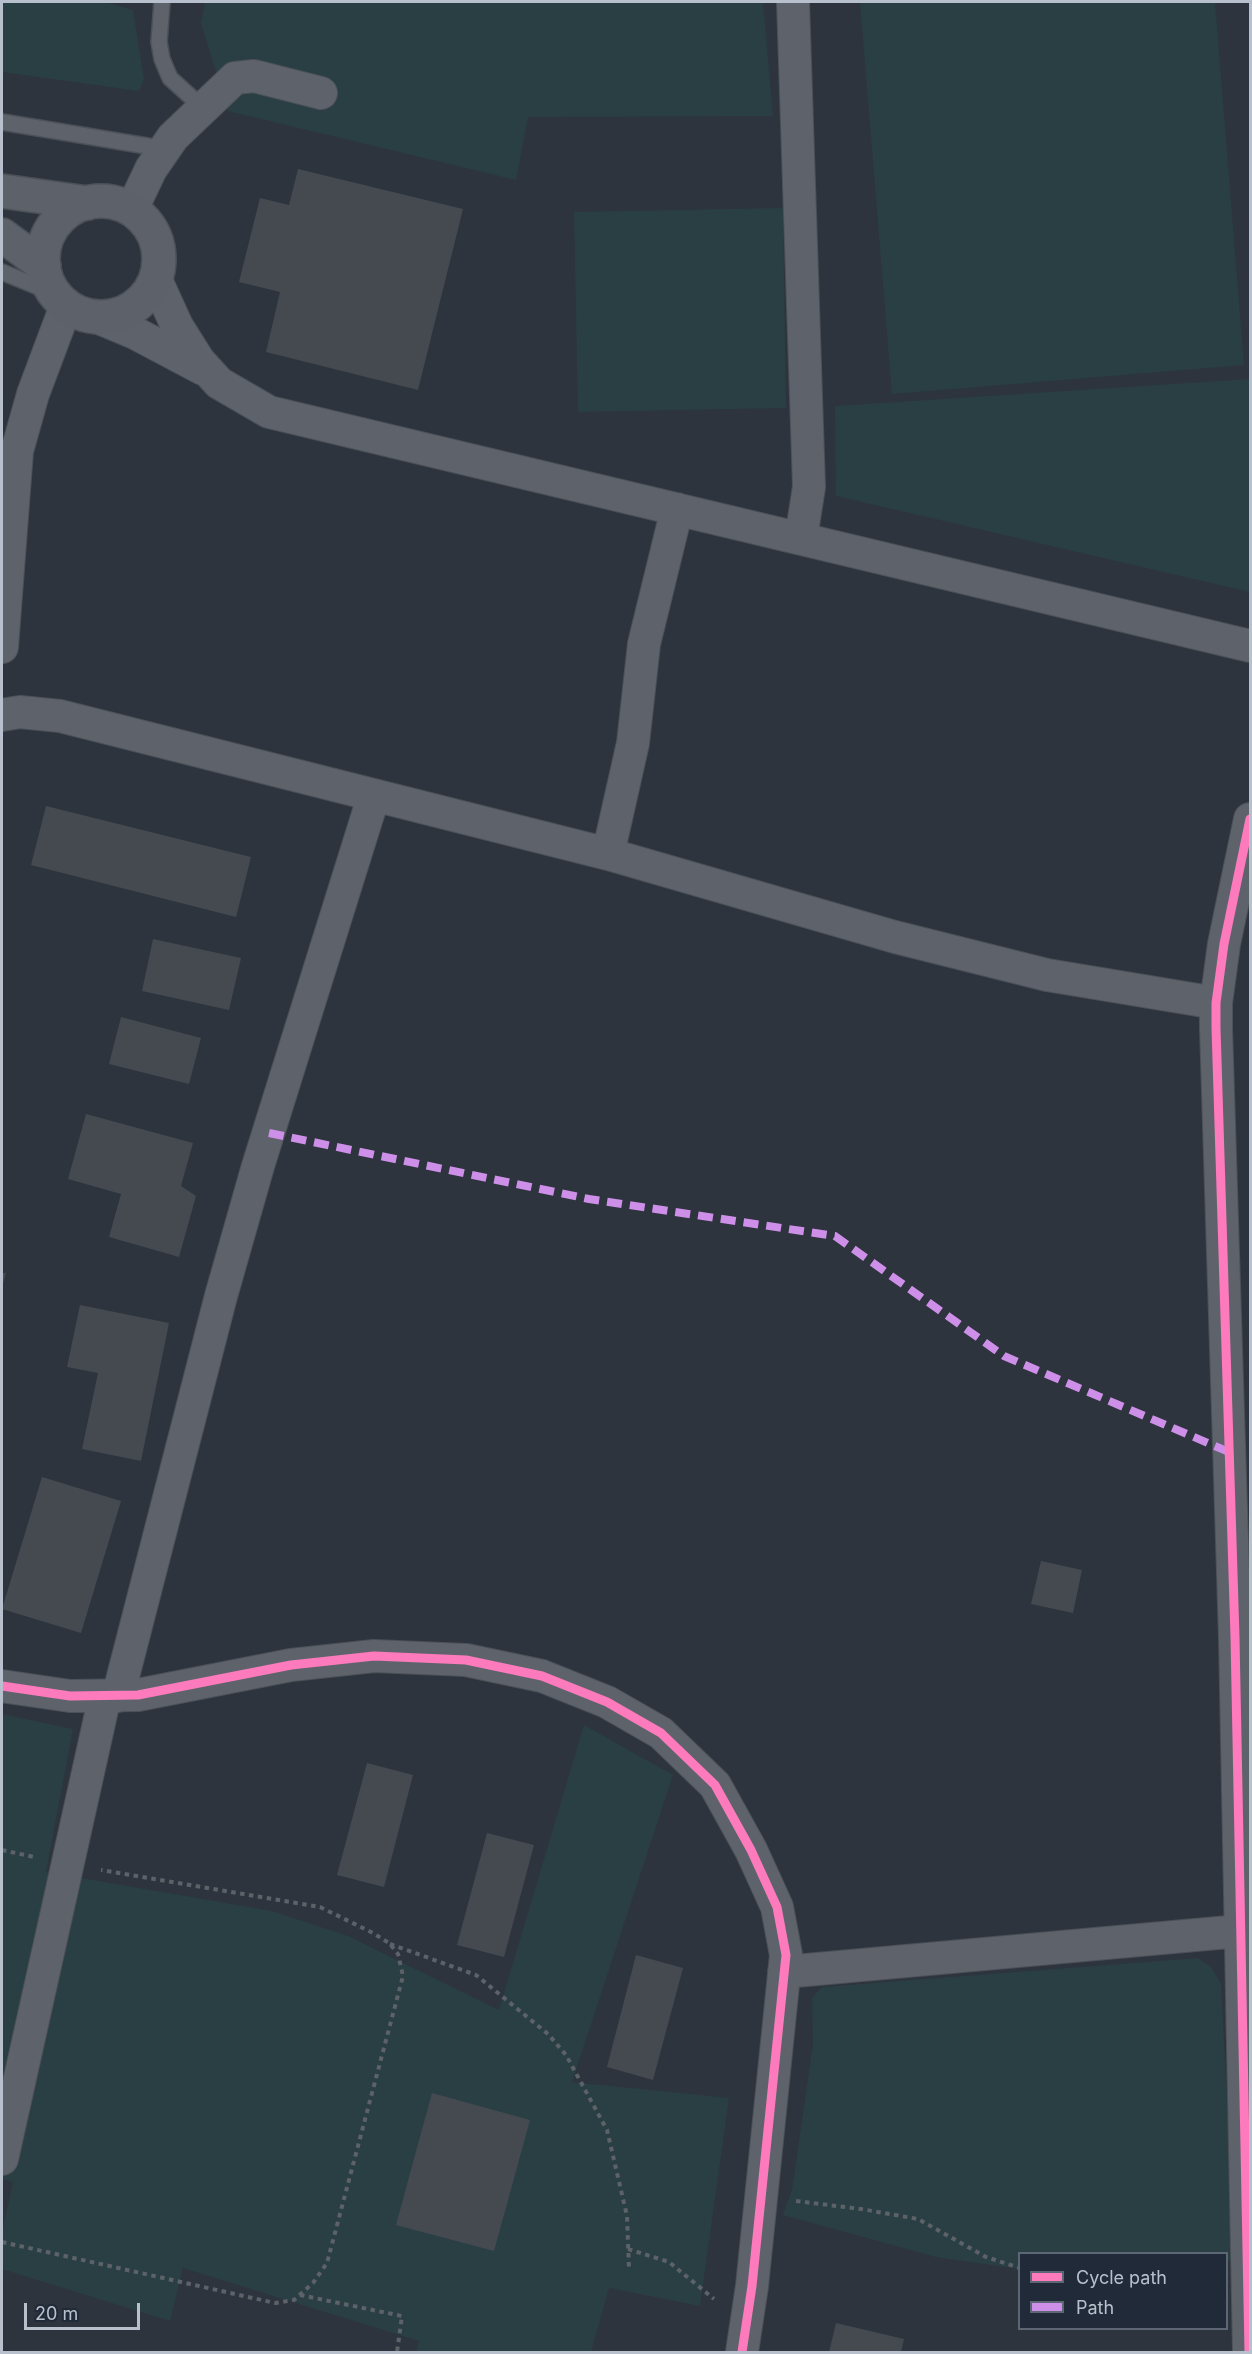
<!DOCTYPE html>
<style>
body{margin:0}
#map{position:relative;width:1252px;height:2354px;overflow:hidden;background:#2d343d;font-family:Inter,sans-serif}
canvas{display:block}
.frame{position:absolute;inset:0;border:3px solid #b9c0cd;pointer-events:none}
.legend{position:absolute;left:1018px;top:2252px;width:210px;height:78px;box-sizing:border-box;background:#202a38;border:2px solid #5d6674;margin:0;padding:8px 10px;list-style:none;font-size:18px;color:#b9c0cd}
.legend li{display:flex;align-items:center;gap:12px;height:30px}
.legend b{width:30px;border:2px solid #5d6674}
.scale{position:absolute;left:24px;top:2303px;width:116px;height:27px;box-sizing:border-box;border:3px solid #b9c0cd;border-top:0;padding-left:8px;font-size:18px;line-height:21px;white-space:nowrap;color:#b9c0cd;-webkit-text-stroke:4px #202a38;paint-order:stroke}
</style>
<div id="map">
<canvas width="1252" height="2354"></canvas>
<div class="frame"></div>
<ul class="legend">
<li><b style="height:8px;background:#fd7abc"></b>Cycle path</li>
<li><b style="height:8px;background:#ce8fe9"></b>Path</li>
</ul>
<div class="scale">20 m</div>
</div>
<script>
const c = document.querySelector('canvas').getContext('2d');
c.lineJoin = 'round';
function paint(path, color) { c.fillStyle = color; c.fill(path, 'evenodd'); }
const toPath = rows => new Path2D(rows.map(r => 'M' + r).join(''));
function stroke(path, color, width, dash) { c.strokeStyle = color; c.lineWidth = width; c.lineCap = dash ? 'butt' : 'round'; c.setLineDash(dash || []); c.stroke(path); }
const green = toPath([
 [2,2,105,2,133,10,144,79,139,91,2,72],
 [205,2,763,2,773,116,528,117,516,180,228,111,201,23],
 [860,2,1215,2,1244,365,892,394],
 [783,208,786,408,578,412,574,212],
 [1250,379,1250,592,836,496,835,406],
 [2,1714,73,1729,46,1872,272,1911,348,1936,499,2010,584,1725,673,1775,572,2082,729,2098,700,2306,609,2288,591,2352,416,2352,419,2341,183,2268,170,2321,2,2269,2,2232,13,2182,2,2179],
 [1198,1958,1211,1967,1221,1984,1235,2260,1227,2261,1226,2254,1020,2254,1019,2269,936,2257,783,2215,792,2190,813,2044,812,1998,822,1987]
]);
const building = toPath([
 [298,169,463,209,418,390,266,352,280,292,239,282,260,198,289,205],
 [46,806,251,857,236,917,31,865],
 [153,939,241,958,229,1010,142,991],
 [121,1017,201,1038,189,1084,109,1064],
 [86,1114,193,1143,181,1186,196,1196,179,1257,109,1237,121,1194,68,1179],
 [2,1273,6,1273,2,1287],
 [80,1305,169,1323,141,1461,82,1449,98,1373,67,1367],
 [42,1477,121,1501,81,1633,2,1609],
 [1041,1561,1082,1570,1073,1613,1031,1604],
 [367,1763,413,1775,384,1887,337,1875],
 [487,1833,534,1845,504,1957,457,1945],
 [636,1955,683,1968,653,2080,607,2067],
 [432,2093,530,2120,494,2251,396,2225],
 [836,2323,904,2339,901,2352,829,2352]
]);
const path = toPath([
 [2,1850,34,1857],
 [390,1944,476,1975,548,2034,566,2055,607,2130,627,2216,629,2269],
 [796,2201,861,2209,918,2219,986,2257,1020,2268],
 [2,2242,275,2303,294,2300,313,2283,327,2263,403,1976,398,1954,389,1943,373,1933,320,1907,101,1870],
 [628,2249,669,2262,714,2299],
 [300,2295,402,2316,397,2352]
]);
const lane = toPath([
 [162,2,159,42,162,59,170,78,203,108],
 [2,122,165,149],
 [2,272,53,293]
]);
const street = toPath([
 [793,2,809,487,801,538],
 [132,209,151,169,173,137,235,78,254,76,321,93],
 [156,280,177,326,199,361,219,383,269,412,1250,646],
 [99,318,135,333,203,369],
 [2,647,17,451,33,394,66,306],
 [2,715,20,712,60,716,608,854,895,937,1047,975,1216,1003],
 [608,854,633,743,644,644,677,509],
 [2,1686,70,1696,138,1695,291,1665,374,1656,466,1660,542,1676,607,1702,661,1733,715,1785,751,1850,777,1907,786,1955,752,2286,742,2352],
 [118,1696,221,1296,258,1166,374,795],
 [784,1972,1240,1931],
 [2,2159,105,1696],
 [1249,2352,1235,1637,1216,1028,1216,1003,1224,944,1250,819]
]);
const secondary = toPath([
 [2,191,88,203],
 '43 259a58 58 0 1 1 116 0a58 58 0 1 1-116 0Z',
 [2,235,44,266]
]);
const quiet = toPath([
 [269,1133,589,1199,835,1236,1004,1356,1229,1452]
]);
const cycleway = toPath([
 [2,1686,70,1696,138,1695,291,1665,374,1656,466,1660,542,1676,607,1702,661,1733,715,1785,751,1850,777,1907,786,1955,752,2286,742,2352],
 [1249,2352,1235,1637,1216,1028,1216,1003,1224,944,1250,819]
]);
paint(green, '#2a3f43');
paint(building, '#454a51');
stroke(lane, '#4c5057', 18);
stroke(street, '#4c5057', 34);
stroke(secondary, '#4c5057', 36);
stroke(path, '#5c6267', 4, [4.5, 4.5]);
stroke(lane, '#5e636b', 15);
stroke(street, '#5e636b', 32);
stroke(secondary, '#5d6169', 33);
stroke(quiet, '#ce8fe9', 8, [15, 8]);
stroke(cycleway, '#fd7abc', 9);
</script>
